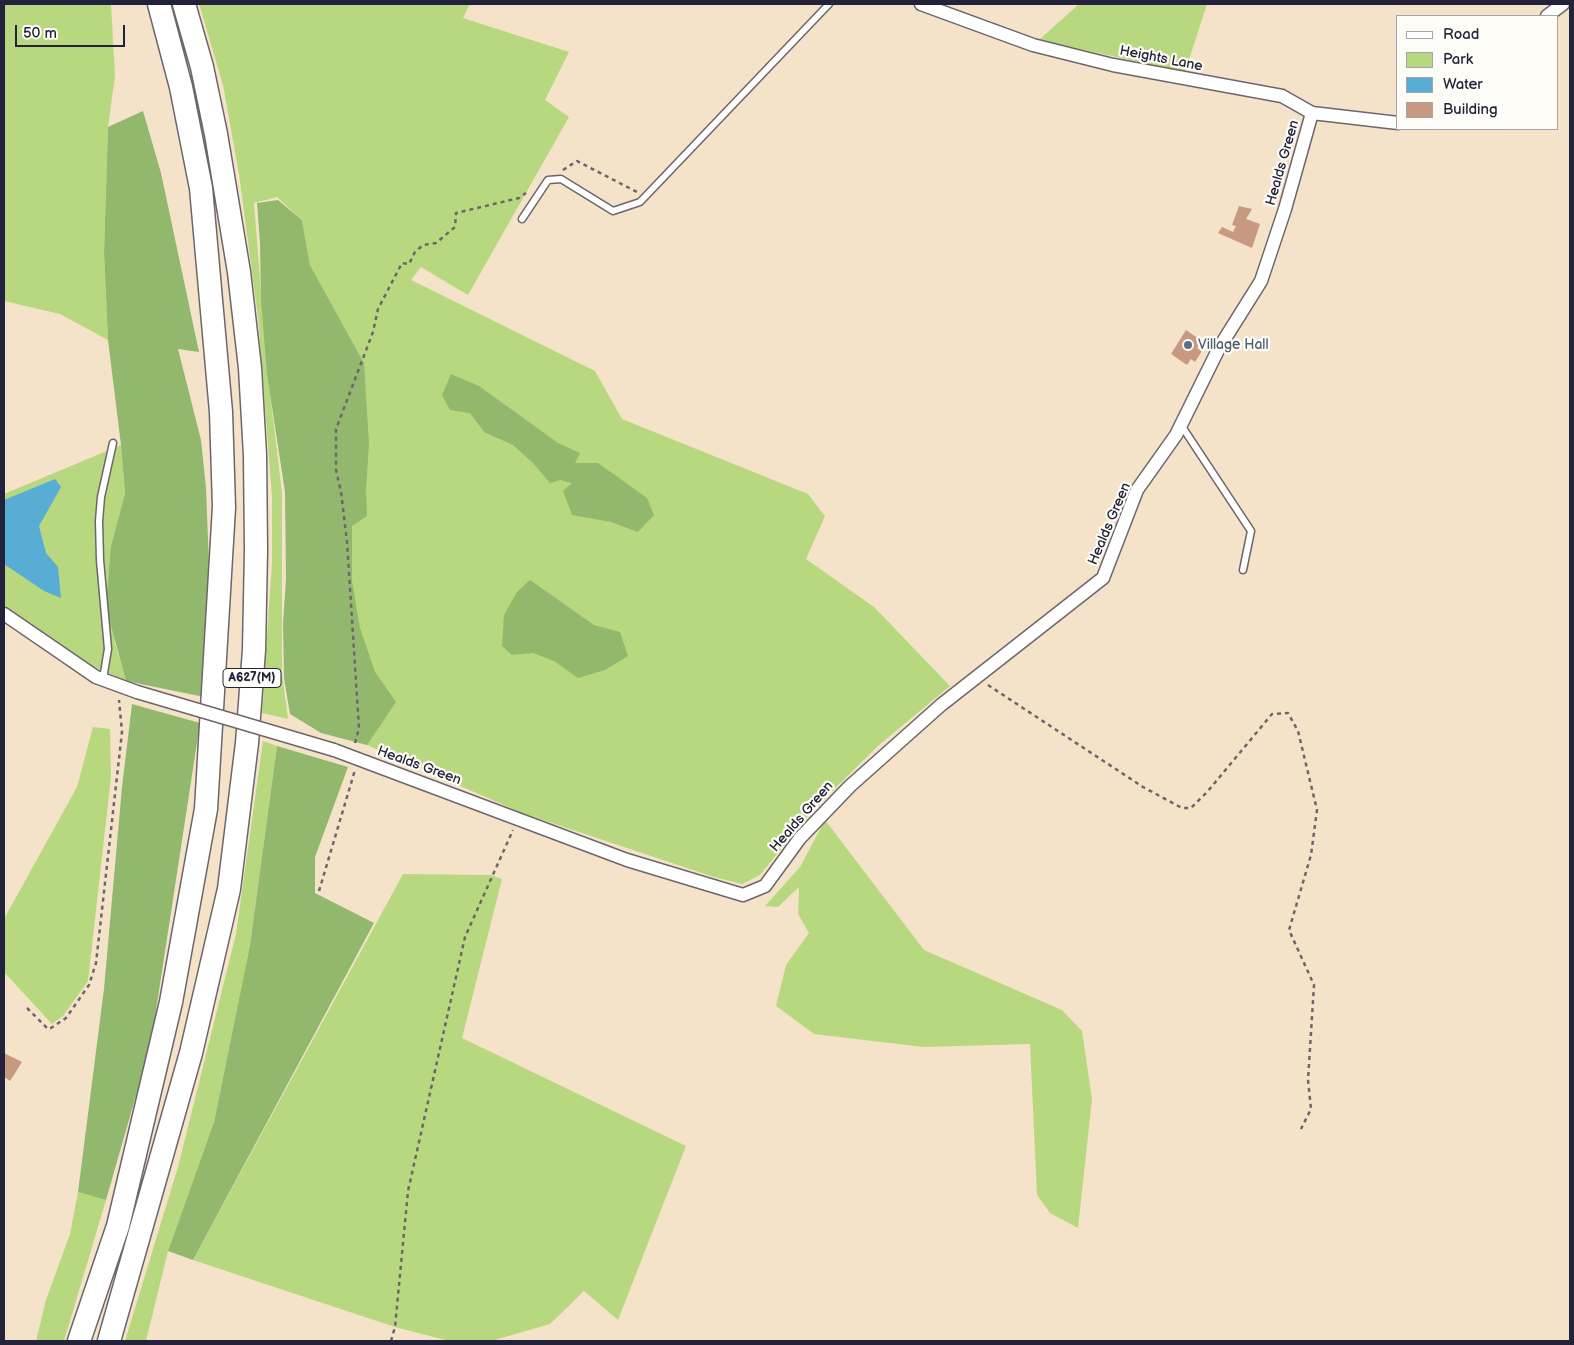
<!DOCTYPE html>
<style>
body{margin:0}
#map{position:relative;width:1574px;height:1345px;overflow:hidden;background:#f4e3c8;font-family:"Balsamiq Sans",sans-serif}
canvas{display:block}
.frame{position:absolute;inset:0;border:5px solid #22223b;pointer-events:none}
.legend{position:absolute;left:1396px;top:15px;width:162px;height:115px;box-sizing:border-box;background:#fdfcf7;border:1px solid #a5a5ac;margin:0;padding:6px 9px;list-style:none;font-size:15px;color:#22223b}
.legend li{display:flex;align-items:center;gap:10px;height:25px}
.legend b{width:25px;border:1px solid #a5a5ac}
.scale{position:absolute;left:15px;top:25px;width:110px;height:22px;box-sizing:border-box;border:2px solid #22223b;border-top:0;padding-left:6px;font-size:15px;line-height:18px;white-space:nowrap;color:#22223b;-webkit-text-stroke:4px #fdfcf7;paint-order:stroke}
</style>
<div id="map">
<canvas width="1574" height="1345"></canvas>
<div class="frame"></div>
<ul class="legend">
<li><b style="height:6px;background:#fff"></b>Road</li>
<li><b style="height:14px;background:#b8d880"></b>Park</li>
<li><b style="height:14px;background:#58add4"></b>Water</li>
<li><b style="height:14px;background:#c89981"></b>Building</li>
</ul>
<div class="scale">50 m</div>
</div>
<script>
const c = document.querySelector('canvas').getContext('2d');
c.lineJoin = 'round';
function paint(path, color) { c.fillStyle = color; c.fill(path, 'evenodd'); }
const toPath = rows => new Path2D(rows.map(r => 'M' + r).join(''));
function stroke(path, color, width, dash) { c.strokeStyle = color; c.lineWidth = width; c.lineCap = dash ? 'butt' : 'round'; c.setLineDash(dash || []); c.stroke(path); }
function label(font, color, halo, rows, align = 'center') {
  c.font = font + ' "Balsamiq Sans",sans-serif'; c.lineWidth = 4.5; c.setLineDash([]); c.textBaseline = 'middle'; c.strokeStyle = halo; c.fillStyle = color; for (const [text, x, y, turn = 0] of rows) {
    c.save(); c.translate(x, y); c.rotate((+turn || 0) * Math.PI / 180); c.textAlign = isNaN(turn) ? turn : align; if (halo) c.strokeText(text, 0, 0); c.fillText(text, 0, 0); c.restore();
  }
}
const green = toPath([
 [4,4,111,4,115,76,108,127,104,253,108,340,60,314,4,301],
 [199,4,470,4,463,18,569,52,545,100,569,117,468,295,421,267,411,280,595,371,622,419,808,494,825,516,806,559,874,607,950,686,879,745,809,814,760,875,742,884,714,877,522,813,367,745,339,544,364,363,310,265,302,220,277,197,254,203,267,368,282,493,282,674,288,719,262,713,272,563,272,496,258,317,239,174,223,85],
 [1079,4,1207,4,1185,72,1039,40],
 [121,445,125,493,111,546,115,643,126,681,90,665,4,607,4,494],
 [93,727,110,729,111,777,88,981,63,1016,52,1024,4,972,4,919,77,787],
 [263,741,277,746,250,945,214,1122,168,1251,146,1341,125,1341,178,1167,236,934],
 [825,820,924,950,1062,1010,1082,1031,1092,1099,1078,1228,1050,1213,1037,1195,1030,1044,923,1047,814,1034,776,1006,786,965,809,933,798,914,799,887,778,907,765,906,800,867],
 [403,874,491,875,502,879,462,1038,686,1146,618,1320,584,1291,550,1324,491,1341,449,1341,395,1327,193,1260],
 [78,1192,106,1200,64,1341,36,1341,46,1300,70,1234]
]);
const forest = toPath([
 [143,111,161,173,199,352,178,349,201,440,206,488,209,565,209,698,126,681,106,607,111,546,125,493,121,445,108,340,104,253,108,127],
 [278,200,302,220,310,265,364,363,369,444,366,489,367,516,352,526,352,581,360,628,375,672,396,702,367,745,321,733,290,714,284,678,283,624,286,579,285,492,267,374,261,300,260,243,257,203],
 [451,374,479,386,558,443,580,453,575,463,598,463,647,498,654,515,638,532,611,522,572,515,563,491,572,483,560,480,550,483,533,463,513,445,484,432,470,413,450,410,442,395],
 [530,580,594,625,620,632,628,656,605,670,578,678,554,661,533,653,512,655,502,646,504,615,517,592],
 [132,704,200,723,151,1043,106,1200,78,1192,104,989,122,787],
 [277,746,348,767,315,857,315,893,374,923,193,1260,168,1251,214,1122,250,945]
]);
const water = toPath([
 [55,479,61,487,39,526,46,553,58,567,61,598,44,591,4,564,4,500]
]);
const building = toPath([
 [1239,206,1252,209,1246,219,1260,224,1252,248,1218,233,1222,227,1233,232,1236,226,1232,225],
 [1186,330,1202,341,1197,348,1202,351,1195,362,1191,359,1187,365,1171,354],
 [4,1053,22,1062,10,1081,4,1077]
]);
const path = toPath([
 [563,170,577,161,637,192],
 [988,685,1143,787,1182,808,1191,808,1208,791,1272,714,1288,713,1298,731,1317,810,1311,855,1289,930,1314,985,1308,1080,1311,1109,1301,1129],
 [355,743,359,728,347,542,341,492,336,470,336,429,373,332,378,309,402,263,409,264,415,252,423,245,436,243,455,227,456,213,519,198,526,193],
 [319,891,355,770],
 [27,1008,48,1029,51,1028,66,1018,89,985,96,963,122,732,119,700],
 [391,1341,395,1327,408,1191,465,937,513,830]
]);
const service = toPath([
 [522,219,548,180,561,179,613,211,640,202,829,4],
 [1181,425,1251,531,1243,570],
 [103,679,108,649,100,560,99,521,101,497,113,443]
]);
const minor = toPath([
 [921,4,1033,45,1113,65,1282,96,1312,113,1398,123],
 [1547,16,1563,4],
 [4,614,96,677,137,692],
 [334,750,627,860,743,895,765,886,800,838,850,786,941,705,1103,578,1137,490,1176,435,1219,348,1261,281,1285,209,1312,113]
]);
const motorway = toPath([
 [79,1341,118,1226,171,1002,206,809,224,507,221,412,201,188,181,87,159,4],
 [109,1341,191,1053,229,889,247,743,254,650,256,550,255,455,250,368,239,272,216,134,202,67,184,4]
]);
const minorBridge = toPath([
 [137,692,334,750]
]);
const markers = [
 [1188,345,5,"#5c6f8a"]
];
const shields = [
 [252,678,58]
];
const shieldNames = [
 ["A627(M)",252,678]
];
const streetNames = [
 ["Heights Lane",1161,59,11],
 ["Healds Green",1283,163,-74],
 ["Healds Green",1110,524,-67],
 ["Healds Green",419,766,20],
 ["Healds Green",802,817,-49]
];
const serviceNames = [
 ["Village Hall",1198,345]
];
paint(green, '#b8d880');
paint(forest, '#92b86e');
paint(water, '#58add4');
paint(building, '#c89981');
stroke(service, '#6c666c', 9);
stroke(minor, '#6c666c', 15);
stroke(motorway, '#6c666c', 25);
stroke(path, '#6c666c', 2.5, [4, 4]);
stroke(service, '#fff', 6);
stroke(minor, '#fff', 12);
stroke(motorway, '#fff', 22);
stroke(minorBridge, '#6c666c', 15, []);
stroke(minorBridge, '#fff', 12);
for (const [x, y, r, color] of markers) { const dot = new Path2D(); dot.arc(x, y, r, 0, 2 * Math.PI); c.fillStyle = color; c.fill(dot); stroke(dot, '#fdfcf7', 2); }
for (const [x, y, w] of shields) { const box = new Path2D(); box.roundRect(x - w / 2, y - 9.5, w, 19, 4); c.fillStyle = '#fdfcf7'; c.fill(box); stroke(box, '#22223b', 1); }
label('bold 12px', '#22223b', null, shieldNames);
label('14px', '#22223b', '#fdfcf7', streetNames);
label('14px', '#4e5e75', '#fdfcf7', serviceNames, 'left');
</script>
